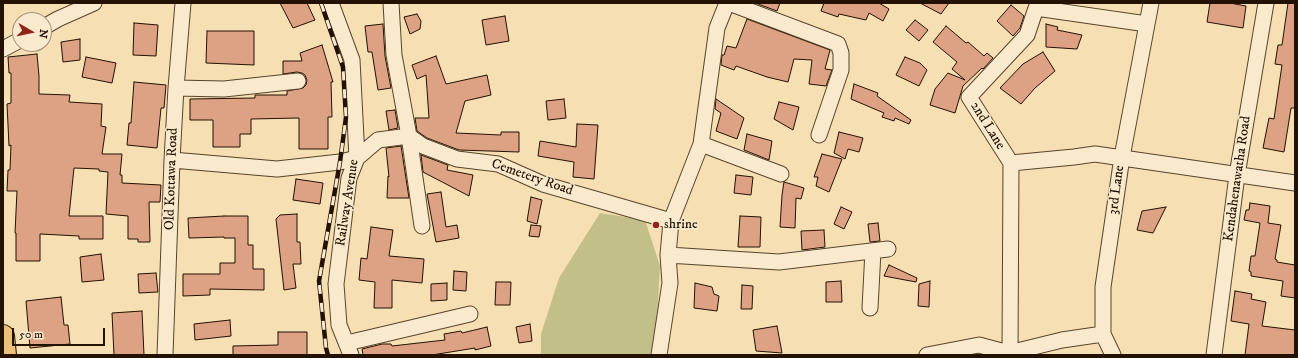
<!DOCTYPE html>
<style>
body{margin:0}
#map{position:relative;width:1298px;height:358px;overflow:hidden;background:#f6dfb2;font-family:"IM FELL DW Pica",serif}
canvas{display:block}
.frame{position:absolute;inset:0;border:4px solid #231101;pointer-events:none}
.north{position:absolute;left:12px;top:12px;width:40px;height:40px;box-sizing:border-box;background:#f9eacd;border:1px solid #a3937b;border-radius:50%;rotate:99deg;font-size:11px;font-weight:700;line-height:16px;text-align:center;color:#231101}
.north::after{content:'';display:block;margin:auto;width:14px;height:18px;background:#8f2418;clip-path:polygon(50% 0,100% 100%,50% 72%,0 100%)}
.scale{position:absolute;left:12px;top:328px;width:93px;height:18px;box-sizing:border-box;border:2px solid #231101;border-top:0;padding-left:5px;font-size:12px;line-height:14px;white-space:nowrap;color:#231101;-webkit-text-stroke:3px #f9eacd;paint-order:stroke}
</style>
<div id="map">
<canvas width="1298" height="358"></canvas>
<div class="frame"></div>
<div class="north">N</div>
<div class="scale">50 m</div>
</div>
<script>
const c = document.querySelector('canvas').getContext('2d');
c.lineJoin = 'round';
function paint(path, color) { c.fillStyle = color; c.fill(path, 'evenodd'); }
const toPath = rows => new Path2D(rows.map(r => 'M' + r).join(''));
function stroke(path, color, width, dash) { c.strokeStyle = color; c.lineWidth = width; c.lineCap = dash ? 'butt' : 'round'; c.setLineDash(dash || []); c.stroke(path); }
function label(font, color, halo, rows, align = 'center') {
  c.font = font + ' "IM FELL DW Pica",serif'; c.lineWidth = 3; c.setLineDash([]); c.textBaseline = 'middle'; c.strokeStyle = halo; c.fillStyle = color; for (const [text, x, y, turn = 0] of rows) {
    c.save(); c.translate(x, y); c.rotate((+turn || 0) * Math.PI / 180); c.textAlign = isNaN(turn) ? turn : align; if (halo) c.strokeText(text, 0, 0); c.fillText(text, 0, 0); c.restore();
  }
}
const green = toPath([
 [600,213,645,220,660,266,655,355,541,355,541,334,559,278]
]);
const building = toPath([
 [280,3,307,3,315,20,293,28,280,3],
 [755,3,780,3,777,11,755,3],
 [824,3,879,3,889,9,883,21,869,13,866,20,839,14,838,17,821,11,824,3],
 [920,3,949,3,941,14,920,3],
 [1210,3,1230,3,1246,6,1243,28,1207,22,1210,3],
 [1288,3,1295,3,1295,108,1291,108,1284,152,1263,148,1269,118,1274,119,1282,65,1275,64,1278,45,1282,45,1288,3],
 [1011,5,1024,16,1020,28,1013,36,997,21,1011,5],
 [417,14,421,21,420,29,410,34,404,17,417,14],
 [505,16,509,41,486,45,482,20,505,16],
 [747,19,830,50,825,69,832,70,826,86,809,84,812,60,794,59,788,82,767,77,736,66,734,70,721,65,722,55,724,55,727,46,736,48,747,19],
 [915,20,928,30,919,41,906,30,915,20],
 [134,23,158,25,156,56,133,55,134,23],
 [383,24,385,56,391,88,378,90,372,52,368,52,365,26,383,24],
 [1046,24,1058,27,1057,30,1082,35,1077,49,1046,47,1046,24],
 [946,26,966,43,968,42,984,56,987,53,993,58,983,69,982,68,963,86,955,113,930,105,935,89,948,73,965,80,952,69,957,62,933,42,946,26],
 [207,31,254,31,254,65,206,63,207,31],
 [80,39,80,60,63,62,61,42,80,39],
 [322,45,333,82,331,82,332,117,328,117,328,149,299,149,299,118,251,119,251,134,240,134,240,147,213,147,213,120,190,120,190,99,255,98,255,95,287,95,287,91,303,88,306,85,307,80,305,75,302,73,297,72,283,74,283,61,302,61,300,53,322,45],
 [1043,52,1055,71,1035,88,1021,104,1000,88,1023,64,1043,52],
 [37,54,39,76,39,94,70,95,69,102,102,104,101,126,106,127,102,154,122,154,120,175,122,175,122,183,161,185,160,202,149,202,150,242,138,242,138,239,128,239,128,216,106,214,108,172,99,171,99,169,74,168,69,216,103,216,103,239,79,239,79,236,40,234,40,261,16,261,16,233,15,233,17,191,7,191,8,170,10,170,11,145,9,146,7,104,11,103,11,73,9,73,8,57,37,54],
 [436,56,446,84,487,75,491,95,465,101,456,133,501,135,501,132,519,132,519,152,459,150,427,138,417,131,415,118,429,118,426,75,417,79,412,65,436,56],
 [86,57,116,63,112,83,82,77,86,57],
 [905,57,920,63,927,70,919,86,896,75,905,57],
 [134,82,166,85,164,108,161,108,157,148,127,145,129,123,131,123,134,82],
 [854,84,878,93,877,96,911,120,909,124,895,118,894,121,882,117,884,113,851,99,854,84],
 [564,99,566,118,548,120,546,101,564,99],
 [716,99,744,118,737,139,716,131,721,113,715,109,716,99],
 [779,102,799,107,793,130,774,119,779,102],
 [395,110,398,128,389,130,386,111,395,110],
 [577,124,598,125,594,179,573,177,574,162,538,156,540,141,576,147,577,124],
 [839,132,863,138,859,152,848,149,845,159,834,153,839,132],
 [747,134,772,141,769,160,744,150,747,134],
 [401,146,409,198,387,198,388,176,389,177,386,148,401,146],
 [822,154,842,159,829,192,816,186,818,177,814,177,822,154],
 [421,155,448,165,447,170,473,175,469,196,423,172,421,155],
 [736,175,753,177,751,195,734,193,736,175],
 [296,179,323,183,320,204,293,200,296,179],
 [784,182,804,188,801,199,796,198,795,228,780,227,782,195,784,182],
 [441,192,446,227,457,225,459,238,436,242,427,194,441,192],
 [531,197,542,200,537,224,527,221,531,197],
 [1250,203,1270,206,1268,223,1281,225,1275,259,1277,260,1277,262,1295,265,1295,298,1281,296,1283,281,1251,276,1251,272,1249,271,1251,256,1255,256,1260,223,1244,220,1246,210,1249,210,1250,203],
 [841,207,852,212,844,229,834,224,841,207],
 [1166,207,1153,233,1137,230,1142,211,1166,207],
 [297,214,297,242,300,242,301,264,293,264,296,288,284,290,276,219,280,215,297,214],
 [224,216,248,216,248,245,253,245,253,269,264,269,264,290,210,289,210,295,183,296,183,274,220,274,220,263,235,263,235,238,224,238,224,237,189,238,188,218,224,216],
 [740,216,761,217,760,247,738,247,740,216],
 [878,223,880,241,870,242,868,224,878,223],
 [531,225,541,226,539,237,529,236,531,225],
 [371,227,393,230,389,256,424,259,422,283,392,280,392,308,374,308,375,282,359,280,361,258,367,259,371,227],
 [824,230,825,247,802,250,801,231,824,230],
 [101,254,104,280,82,282,80,257,101,254],
 [889,265,917,278,916,282,884,276,889,265],
 [454,271,467,272,466,291,453,290,454,271],
 [156,273,158,292,139,293,138,274,156,273],
 [841,281,842,302,826,302,826,282,841,281],
 [930,281,929,307,918,306,919,284,930,281],
 [496,282,511,282,510,305,495,305,496,282],
 [447,283,447,300,431,301,431,284,447,283],
 [695,283,712,287,714,294,719,296,717,311,694,308,695,283],
 [742,285,753,286,752,309,741,309,742,285],
 [1235,291,1252,294,1251,299,1266,302,1262,326,1295,330,1295,355,1245,355,1249,324,1231,321,1235,291],
 [61,297,64,325,68,325,70,344,30,348,26,301,61,297],
 [142,311,144,355,114,355,112,313,142,311],
 [230,320,231,336,195,340,194,324,230,320],
 [530,324,532,341,519,343,516,327,530,324],
 [777,326,782,353,756,351,753,330,777,326],
 [487,327,491,346,475,350,475,348,432,355,363,355,362,349,382,344,391,344,392,346,445,340,444,334,461,331,462,333,487,327],
 [278,332,307,332,307,355,233,355,233,346,278,345,278,332]
]);
const minor = toPath([
 [331,3,352,60,357,158,349,178,336,284,339,325,351,355],
 [391,3,394,55,409,136,422,226],
 [729,3,838,44,841,53,841,70,819,135],
 [44,27,58,19,94,3],
 [3,49,20,40],
 [176,88,224,89,298,81],
 [701,144,781,174],
 [172,160,277,169,340,162,357,158,378,140,409,136,423,146,457,159,498,164,543,184,671,221,668,255,670,283,659,355],
 [1011,163,1074,157,1095,154,1295,183],
 [671,221,701,144,717,28,727,3],
 [668,255,779,262,888,249],
 [870,308,873,251],
 [347,343,470,314],
 [165,355,172,160,176,88,183,3],
 [927,355,979,345,1009,353,1062,340,1103,334],
 [1010,355,1011,163,969,97,1027,35,1036,8,1147,24],
 [1113,355,1103,334,1103,287,1122,157,1151,3],
 [1214,355,1237,175,1266,3]
]);
const highway = toPath([
 [3,336,5,355]
]);
const rail = toPath([
 [321,3,343,67,346,117,340,162,319,281,326,348,328,355]
]);
const markers = [
 [656,225,4,"#8f2418"]
];
const streetNames = [
 ["2nd Lane",987,126,58],
 ["Cemetery Road",532,178,19],
 ["Old Kottawa Road",172,179,-88],
 ["Kendahenawatha Road",1238,179,-82],
 ["3rd Lane",1117,190,-82],
 ["Railway Avenue",348,203,-81]
];
const poiNames = [
 ["shrine",664,225]
];
paint(green, '#c2c088');
paint(building, '#dda183');
stroke(building, '#231101', 1);
stroke(minor, '#58442d', 17);
stroke(highway, '#231101', 24);
stroke(minor, '#f9eacd', 15);
stroke(highway, '#ebc079', 22);
stroke(rail, '#231101', 4.5);
stroke(rail, '#f9eacd', 3, [9]);
for (const [x, y, r, color] of markers) { const dot = new Path2D(); dot.arc(x, y, r, 0, 2 * Math.PI); c.fillStyle = color; c.fill(dot); stroke(dot, '#f9eacd', 1.5); }
label('14px', '#231101', '#f9eacd', streetNames);
label('14px', '#231101', '#f9eacd', poiNames, 'left');
</script>
